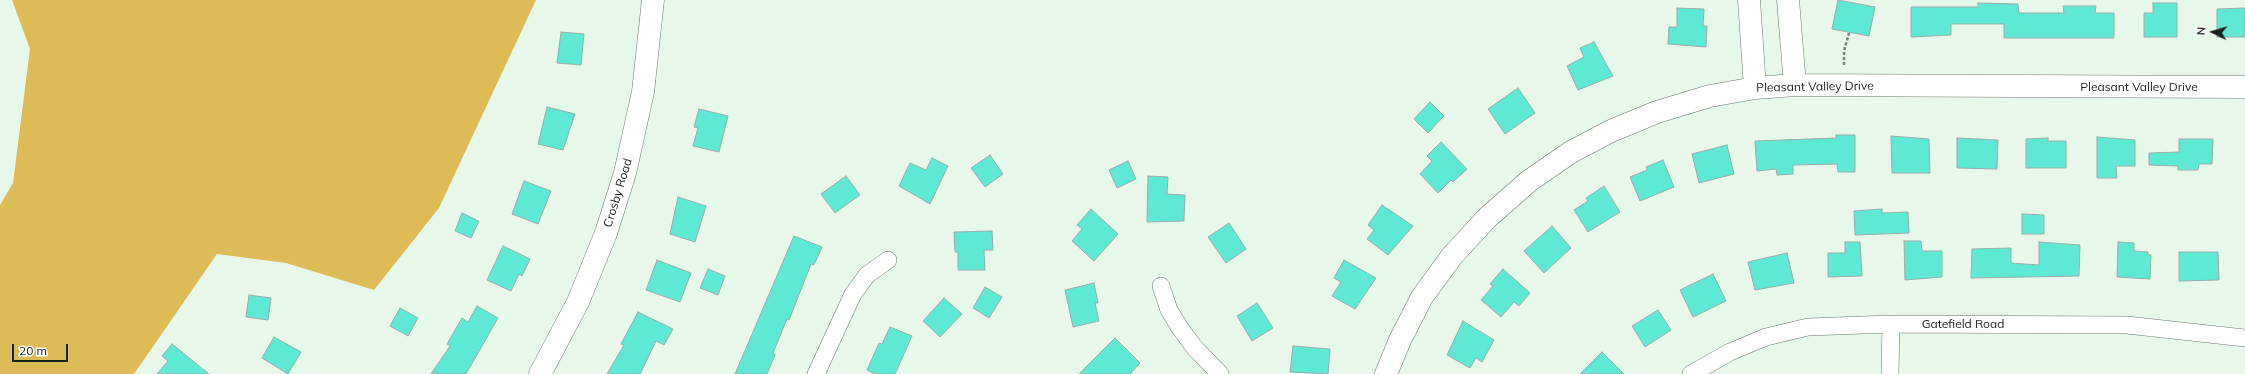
<!DOCTYPE html>
<style>
body{margin:0}
#map{position:relative;width:2245px;height:374px;overflow:hidden;background:#e7f7ea;font-family:Mulish,sans-serif}
canvas{display:block}
.north{position:absolute;left:2193px;top:12px;width:40px;height:40px;-webkit-text-stroke:3px #fff;paint-order:stroke;rotate:275deg;font-size:11px;font-weight:700;line-height:16px;text-align:center;color:#1b211c}
.north::after{content:'';display:block;margin:auto;width:14px;height:18px;background:#1b211c;clip-path:polygon(50% 0,100% 100%,50% 72%,0 100%)}
.scale{position:absolute;left:12px;top:344px;width:56px;height:18px;box-sizing:border-box;border:2px solid #1b211c;border-top:0;padding-left:5px;font-size:12px;line-height:14px;white-space:nowrap;color:#1b211c;-webkit-text-stroke:3px #fff;paint-order:stroke}
</style>
<div id="map">
<canvas width="2245" height="374"></canvas>
<div class="north">N</div>
<div class="scale">20 m</div>
</div>
<script>
const c = document.querySelector('canvas').getContext('2d');
c.lineJoin = 'round';
function paint(path, color) { c.fillStyle = color; c.fill(path, 'evenodd'); }
const toPath = rows => new Path2D(rows.map(r => 'M' + r).join(''));
function stroke(path, color, width, dash) { c.strokeStyle = color; c.lineWidth = width; c.lineCap = dash ? 'butt' : 'round'; c.setLineDash(dash || []); c.stroke(path); }
function label(font, color, halo, rows, align = 'center') {
  c.font = font + ' Mulish,sans-serif'; c.lineWidth = 3.5; c.setLineDash([]); c.textBaseline = 'middle'; c.strokeStyle = halo; c.fillStyle = color; for (const [text, x, y, turn = 0] of rows) {
    c.save(); c.translate(x, y); c.rotate((+turn || 0) * Math.PI / 180); c.textAlign = isNaN(turn) ? turn : align; if (halo) c.strokeText(text, 0, 0); c.fillText(text, 0, 0); c.restore();
  }
}
const forest = toPath([
 [12,0,536,0,439,208,374,290,286,263,217,254,134,374,0,374,0,205,13,183,30,49]
]);
const building = toPath([
 [1838,0,1875,7,1869,36,1832,29,1838,0],
 [1978,3,2018,4,2019,13,2064,13,2063,6,2096,6,2095,13,2114,13,2114,38,2004,38,2004,24,1951,24,1951,35,1911,37,1911,7,1978,7,1978,3],
 [2153,3,2177,3,2177,37,2144,37,2144,13,2153,13,2153,3],
 [1677,8,1704,9,1703,26,1707,26,1706,47,1668,44,1669,27,1677,27,1677,8],
 [2245,8,2245,37,2217,37,2217,9,2245,8],
 [561,32,584,34,581,65,557,63,561,32],
 [1594,42,1613,76,1578,90,1567,66,1584,57,1580,48,1594,42],
 [1518,88,1535,113,1505,134,1488,109,1518,88],
 [1430,102,1444,116,1428,133,1414,119,1430,102],
 [547,107,575,114,563,150,538,144,547,107],
 [699,109,728,116,719,152,693,146,698,128,694,127,699,109],
 [1836,135,1855,135,1855,172,1838,172,1837,164,1793,165,1793,174,1777,175,1776,169,1757,171,1755,141,1836,138,1836,135],
 [1891,136,1929,139,1930,173,1892,173,1891,136],
 [2097,137,2135,140,2135,166,2116,166,2117,178,2097,178,2097,137],
 [1957,138,1998,140,1997,169,1957,168,1957,138],
 [2048,138,2048,141,2066,141,2066,168,2026,168,2026,139,2048,138],
 [2179,139,2213,139,2212,164,2199,164,2198,170,2178,170,2178,166,2149,165,2149,153,2179,152,2179,139],
 [1441,142,1467,169,1453,182,1451,180,1438,193,1420,174,1432,161,1427,156,1441,142],
 [1727,145,1734,174,1699,183,1692,154,1727,145],
 [990,155,1003,174,985,187,971,168,990,155],
 [932,158,948,166,930,204,899,186,910,163,926,170,932,158],
 [1663,160,1674,187,1640,201,1630,177,1647,170,1646,167,1663,160],
 [1128,161,1136,179,1117,188,1109,170,1128,161],
 [846,176,860,195,835,213,821,194,846,176],
 [1148,176,1168,177,1167,194,1185,195,1184,221,1147,222,1148,176],
 [524,181,551,191,538,224,512,214,524,181],
 [1604,186,1620,212,1588,232,1574,210,1588,201,1586,198,1604,186],
 [678,197,706,206,695,242,670,234,678,197],
 [1382,205,1413,226,1388,255,1367,239,1374,230,1368,225,1382,205],
 [1091,209,1118,234,1094,261,1072,241,1082,229,1077,225,1091,209],
 [1882,209,1882,213,1908,212,1909,233,1855,235,1854,211,1882,209],
 [462,213,479,221,471,238,455,231,462,213],
 [2022,214,2044,215,2044,234,2022,234,2022,214],
 [1229,223,1246,249,1226,263,1208,237,1229,223],
 [1552,226,1571,248,1544,273,1524,251,1552,226],
 [992,231,993,250,984,250,985,270,958,270,958,252,955,252,954,232,992,231],
 [794,236,822,247,814,265,811,264,789,320,787,319,773,353,775,355,767,374,735,374,794,236],
 [1904,241,1921,241,1922,251,1942,251,1942,277,1905,280,1904,241],
 [1845,242,1860,242,1862,276,1828,277,1828,253,1845,253,1845,242],
 [2039,242,2080,245,2079,276,1971,278,1972,249,2011,248,2011,263,2039,265,2039,242],
 [2118,242,2134,243,2134,251,2148,252,2148,255,2151,255,2150,279,2117,277,2118,242],
 [503,246,530,259,522,276,519,274,511,291,487,280,503,246],
 [2179,252,2218,252,2219,280,2179,281,2179,252],
 [1787,253,1794,283,1755,290,1748,262,1787,253],
 [657,260,691,273,680,302,646,290,657,260],
 [1344,260,1376,278,1355,309,1332,296,1341,282,1334,278,1344,260],
 [708,269,725,276,718,295,700,288,708,269],
 [1503,269,1530,293,1519,306,1514,302,1501,317,1481,300,1493,286,1490,284,1503,269],
 [1713,274,1726,301,1693,317,1680,290,1713,274],
 [1094,283,1098,303,1095,303,1099,321,1073,327,1065,290,1094,283],
 [985,287,1002,297,989,318,973,308,985,287],
 [249,295,271,298,268,320,246,317,249,295],
 [944,298,962,314,940,337,923,321,944,298],
 [1257,303,1273,328,1252,341,1237,316,1257,303],
 [477,306,498,318,466,374,431,374,450,346,447,344,462,318,468,322,477,306],
 [400,308,418,318,408,336,390,326,400,308],
 [1658,310,1671,330,1645,347,1632,326,1658,310],
 [638,312,673,329,664,345,656,341,640,374,607,374,624,345,621,344,638,312],
 [1463,321,1494,340,1482,362,1476,358,1470,368,1447,355,1463,321],
 [890,327,912,336,895,374,875,374,867,370,879,343,882,344,890,327],
 [274,337,301,352,288,374,262,358,274,337],
 [1115,338,1140,363,1130,374,1079,374,1115,338],
 [172,344,209,374,157,374,168,361,162,356,172,344],
 [1293,346,1330,349,1328,374,1290,372,1293,346],
 [1602,352,1624,374,1580,374,1602,352]
]);
const path = toPath([
 [1844,65,1844,51,1849,33]
]);
const street = toPath([
 [1161,286,1169,310,1180,328,1194,347,1220,374],
 [816,374,853,294,867,275,888,260],
 [1691,374,1730,352,1766,337,1808,327,1891,324,2127,325,2245,338],
 [1890,374,1891,324]
]);
const secondary = toPath([
 [1749,0,1755,88],
 [1788,0,1795,85],
 [540,374,578,302,606,233,625,173,643,92,653,0],
 [1386,374,1400,340,1422,297,1452,256,1487,218,1529,181,1571,152,1611,131,1657,112,1710,96,1755,88,1795,85,2245,87]
]);
const streetNames = [
 ["Pleasant Valley Drive",1815,87,-1],
 ["Pleasant Valley Drive",2139,87],
 ["Crosby Road",618,193,-73],
 ["Gatefield Road",1963,324]
];
paint(forest, '#ddbc58');
paint(building, '#5de9d4');
stroke(building, '#99aeaa', 1);
stroke(street, '#69776c', 18);
stroke(secondary, '#69776c', 23);
stroke(path, '#778279', 2.5, [3, 2]);
stroke(street, '#fff', 17);
stroke(secondary, '#fff', 22);
label('12px', '#1b211c', '#fff', streetNames);
</script>
